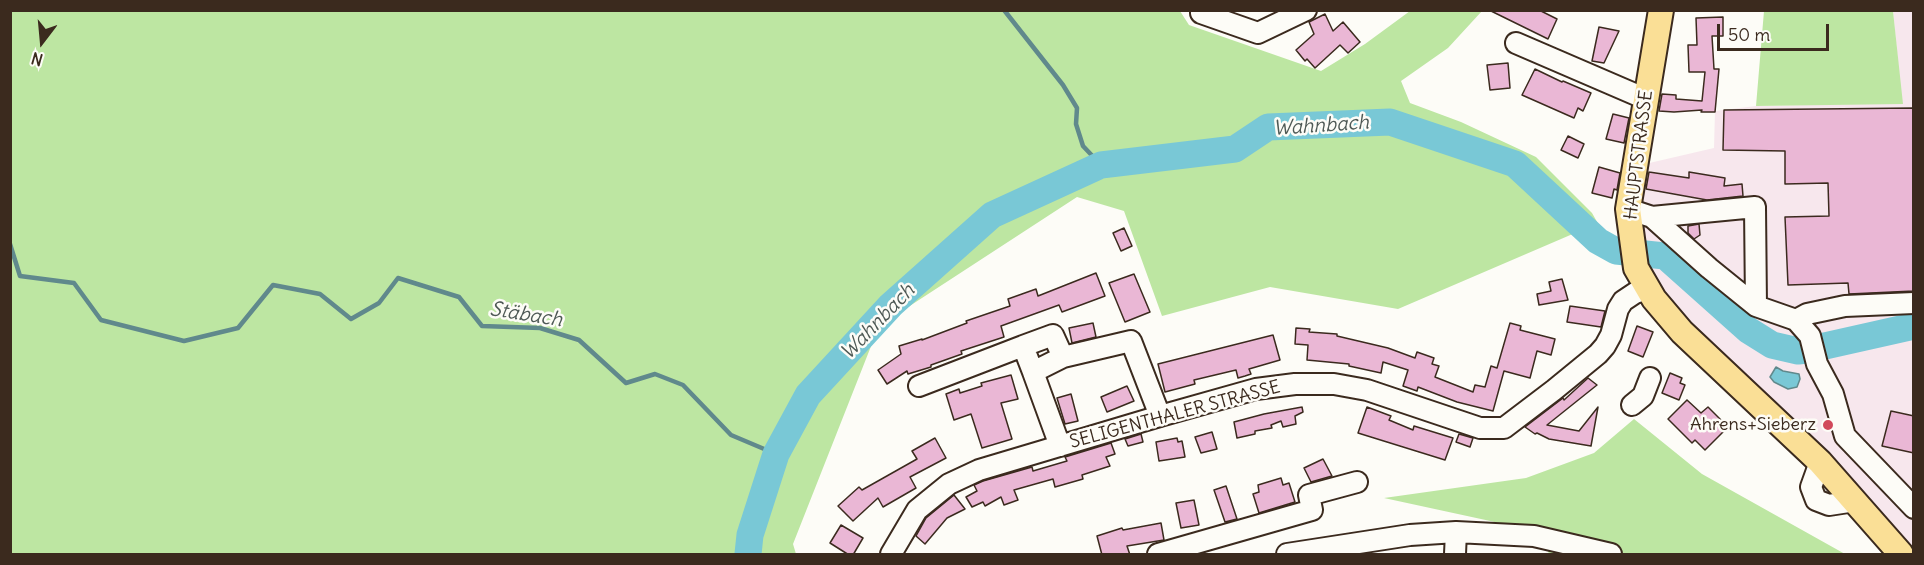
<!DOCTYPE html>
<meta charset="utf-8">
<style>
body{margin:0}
#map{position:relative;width:1924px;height:565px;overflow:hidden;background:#fdfcf7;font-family:Delius,sans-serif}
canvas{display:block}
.frame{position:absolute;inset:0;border:12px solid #3b2a1e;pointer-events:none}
.north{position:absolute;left:12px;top:12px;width:60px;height:60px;-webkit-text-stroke:4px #fdfcf7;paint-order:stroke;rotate:196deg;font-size:16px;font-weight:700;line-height:24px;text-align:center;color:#3b2a1e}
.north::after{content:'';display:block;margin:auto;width:21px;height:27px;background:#3b2a1e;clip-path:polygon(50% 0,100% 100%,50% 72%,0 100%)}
.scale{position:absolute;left:1717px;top:24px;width:112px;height:27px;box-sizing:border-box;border:3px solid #3b2a1e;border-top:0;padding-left:8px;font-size:18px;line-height:21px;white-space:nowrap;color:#3b2a1e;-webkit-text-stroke:4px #fdfcf7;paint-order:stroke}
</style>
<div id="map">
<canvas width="1924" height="565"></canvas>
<div class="frame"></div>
<div class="north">N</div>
<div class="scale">50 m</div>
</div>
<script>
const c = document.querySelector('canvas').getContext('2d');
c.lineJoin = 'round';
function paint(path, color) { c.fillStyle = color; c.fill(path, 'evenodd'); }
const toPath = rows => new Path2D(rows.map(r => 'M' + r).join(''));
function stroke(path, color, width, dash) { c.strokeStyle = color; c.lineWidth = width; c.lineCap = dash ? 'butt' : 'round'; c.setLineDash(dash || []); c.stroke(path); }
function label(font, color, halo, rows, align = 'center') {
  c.font = font + ' Delius,sans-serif'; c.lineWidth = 5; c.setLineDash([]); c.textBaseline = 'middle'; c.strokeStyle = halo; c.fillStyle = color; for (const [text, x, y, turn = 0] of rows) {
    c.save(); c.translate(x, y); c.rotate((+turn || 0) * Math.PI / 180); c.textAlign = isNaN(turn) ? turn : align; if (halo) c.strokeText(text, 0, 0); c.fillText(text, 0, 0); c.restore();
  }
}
const built = toPath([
 [1893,11,1913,11,1913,314,1819,335,1825,353,1913,334,1913,554,1908,554,1664,301,1651,272,1642,230,1645,164,1714,148,1715,111,1756,106,1902,103]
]);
const green = toPath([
 [1180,11,1189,25,1321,71,1365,44,1410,11,1482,11,1448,48,1401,81,1410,103,1461,122,1536,157,1592,213,1608,241,1582,230,1398,309,1270,287,1162,316,1124,211,1077,197,879,326,793,544,796,554,11,554,11,11],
 [1764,11,1893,11,1903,104,1756,106],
 [1913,314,1913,334,1824,354,1818,335],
 [1634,419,1702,474,1845,554,1549,554,1541,532,1384,498,1526,478,1594,453]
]);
const water = toPath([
 [1776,367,1783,371,1799,374,1800,379,1797,387,1788,389,1774,382,1770,377,1776,367]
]);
const stream = toPath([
 [1004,10,1063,85,1077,108,1076,124,1083,146,1101,165],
 [10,244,20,276,74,283,101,320,184,341,238,328,273,285,320,294,351,319,379,303,398,278,459,297,482,326,540,328,579,340,626,383,655,374,683,385,731,435,776,454]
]);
const river = toPath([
 [748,554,750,535,776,454,808,395,891,305,992,215,1101,165,1235,149,1268,127,1390,122,1515,164,1598,241,1616,251,1665,256,1748,330,1772,345,1798,351,1807,350,1914,326]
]);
const building = toPath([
 [1489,10,1539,10,1557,19,1548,39,1489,10],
 [1325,14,1333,31,1343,22,1360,42,1348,53,1340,45,1315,68,1307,59,1305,61,1296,50,1314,34,1309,22,1325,14],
 [1723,17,1723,36,1712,36,1714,69,1719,69,1715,112,1701,112,1702,110,1674,112,1659,111,1662,94,1676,95,1676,99,1702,101,1705,72,1689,72,1688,45,1697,45,1696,18,1723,17],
 [1599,27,1619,31,1604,63,1592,61,1599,27],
 [1508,63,1510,88,1490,90,1487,65,1508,63],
 [1535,69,1562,82,1563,81,1591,93,1583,111,1578,108,1574,118,1522,95,1535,69],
 [1914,108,1914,291,1849,294,1848,283,1788,285,1785,217,1829,216,1828,183,1785,184,1785,151,1723,150,1724,110,1914,108],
 [1613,114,1629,118,1624,143,1606,139,1613,114],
 [1568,136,1584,144,1578,158,1561,150,1568,136],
 [1599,167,1620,173,1617,190,1614,189,1612,198,1592,193,1599,167],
 [1649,172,1689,178,1689,172,1725,178,1724,186,1742,184,1743,196,1707,200,1646,189,1649,172],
 [1699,224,1700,235,1694,239,1688,233,1688,226,1699,224],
 [1124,228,1132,246,1121,251,1113,233,1124,228],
 [1096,273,1105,296,1062,312,1059,305,1001,326,1004,337,961,351,962,354,931,365,931,367,908,374,907,371,887,384,878,370,901,354,899,346,922,339,922,340,967,323,966,321,1010,306,1008,299,1036,289,1038,296,1096,273],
 [1134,274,1150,312,1125,322,1109,283,1134,274],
 [1562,279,1568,300,1539,305,1537,294,1551,291,1549,282,1562,279],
 [1570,306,1605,311,1601,327,1567,322,1570,306],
 [1093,323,1096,337,1072,343,1069,328,1093,323],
 [1510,323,1521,326,1520,330,1555,339,1551,355,1537,351,1530,378,1504,371,1493,411,1457,402,1418,387,1417,391,1403,386,1408,370,1383,362,1381,373,1349,366,1349,364,1307,360,1308,345,1295,344,1296,328,1310,329,1309,332,1337,334,1337,336,1388,348,1415,358,1417,352,1434,358,1432,364,1439,366,1435,377,1473,392,1475,385,1485,387,1491,366,1497,368,1510,323],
 [1637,326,1653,332,1643,357,1628,351,1637,326],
 [1273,335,1280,360,1249,369,1251,374,1245,376,1238,378,1236,370,1194,380,1195,384,1165,392,1158,364,1273,335],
 [1670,373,1682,378,1680,383,1685,385,1679,400,1662,393,1670,373],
 [1011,375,1018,399,1001,403,1012,439,982,448,971,414,954,420,946,394,959,389,960,393,982,386,981,383,1011,375],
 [1588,378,1597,385,1547,425,1579,431,1598,407,1591,446,1549,439,1537,433,1535,434,1525,427,1563,398,1564,400,1588,378],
 [1127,386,1134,401,1107,412,1101,397,1127,386],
 [1071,394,1078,421,1065,424,1057,398,1071,394],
 [1687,400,1701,413,1708,407,1728,427,1705,450,1695,440,1692,443,1668,419,1687,400],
 [1302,407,1303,412,1295,416,1296,424,1283,427,1281,421,1271,425,1272,428,1255,431,1255,434,1237,438,1234,422,1264,414,1302,407],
 [1367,407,1391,416,1389,420,1413,430,1414,426,1453,438,1445,460,1358,433,1367,407],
 [1891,411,1914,416,1914,453,1882,446,1891,411],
 [1212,432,1217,449,1201,453,1195,437,1212,432],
 [1141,434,1143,442,1128,446,1125,439,1141,434],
 [1459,434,1473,438,1470,447,1456,442,1459,434],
 [935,438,946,458,910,477,916,488,883,507,878,498,853,521,838,506,859,487,862,490,917,459,912,451,935,438],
 [1177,438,1178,442,1182,441,1185,457,1159,461,1156,442,1177,438],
 [1111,443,1115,454,1106,457,1110,466,1082,475,1083,479,1055,487,1053,479,1014,490,1018,500,1004,505,1001,497,985,506,983,502,972,507,966,497,977,491,974,485,983,481,1032,467,1033,471,1067,461,1065,457,1111,443],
 [1323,459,1332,476,1311,482,1304,468,1323,459],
 [1281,478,1283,485,1289,483,1295,502,1259,513,1253,494,1259,492,1258,485,1281,478],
 [1226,486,1237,519,1225,522,1214,490,1226,486],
 [954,495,965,509,947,518,925,544,916,536,926,518,954,495],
 [1194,500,1199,525,1181,528,1176,503,1194,500],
 [1161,523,1164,540,1127,546,1130,555,1102,555,1097,536,1122,528,1123,530,1161,523],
 [841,525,863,538,853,555,849,555,830,543,841,525]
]);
const minor = toPath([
 [1201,13,1258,33,1306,10],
 [1516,43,1646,99],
 [1628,209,1652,217,1709,268,1756,306,1796,320,1810,336,1817,364,1833,394,1845,436,1914,508],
 [1652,217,1755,207,1756,306],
 [1796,320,1807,314,1845,306,1914,303],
 [1023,346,1053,335,1063,357],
 [919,386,1023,346,1033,372],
 [1632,405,1643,396,1650,378],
 [1060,446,1033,372,1063,357,1131,341,1160,416],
 [1820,462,1811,487,1816,500,1829,505,1855,501],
 [891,554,917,510,949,484,979,470,1160,416,1256,389,1295,384,1334,384,1367,390,1480,428,1504,428,1554,390,1598,354,1605,346,1611,335,1618,309,1623,301,1635,293,1647,289],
 [1158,554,1312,510,1309,495,1357,482],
 [1287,554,1410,535,1456,532,1534,536,1611,554],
 [1455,554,1456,532]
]);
const major = toPath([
 [1661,10,1628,209,1636,268,1654,299,1682,332,1820,462,1901,554]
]);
const markers = [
 [1828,425,6,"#d1495b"]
];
const streetNames = [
 ["HAUPTSTRASSE",1639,155,-83],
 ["SELIGENTHALER STRASSE",1175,415,-15]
];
const poiNames = [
 ["Ahrens+Sieberz",1816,425]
];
const waterNames = [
 ["Wahnbach",1321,126,-4],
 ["Stäbach",526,315,9],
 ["Wahnbach",878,322,-46]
];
paint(built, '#f7e7ed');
paint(green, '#bde6a2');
paint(water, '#79c8d6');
stroke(water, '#60898c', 1.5);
stroke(stream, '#60898c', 4.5);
stroke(river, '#79c8d6', 27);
paint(building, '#eab7d5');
stroke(building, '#3b2a1e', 1.5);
stroke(minor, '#3b2a1e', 24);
stroke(major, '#3b2a1e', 28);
stroke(minor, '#fdfcf7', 20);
stroke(major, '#fadf96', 24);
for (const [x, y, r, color] of markers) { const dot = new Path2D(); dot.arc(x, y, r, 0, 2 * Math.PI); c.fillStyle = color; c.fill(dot); stroke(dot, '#fdfcf7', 2); }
label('18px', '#3b2a1e', '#fdfcf7', streetNames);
label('18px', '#3b2a1e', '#fdfcf7', poiNames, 'right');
label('italic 20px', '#4e5955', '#fdfcf7', waterNames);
</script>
